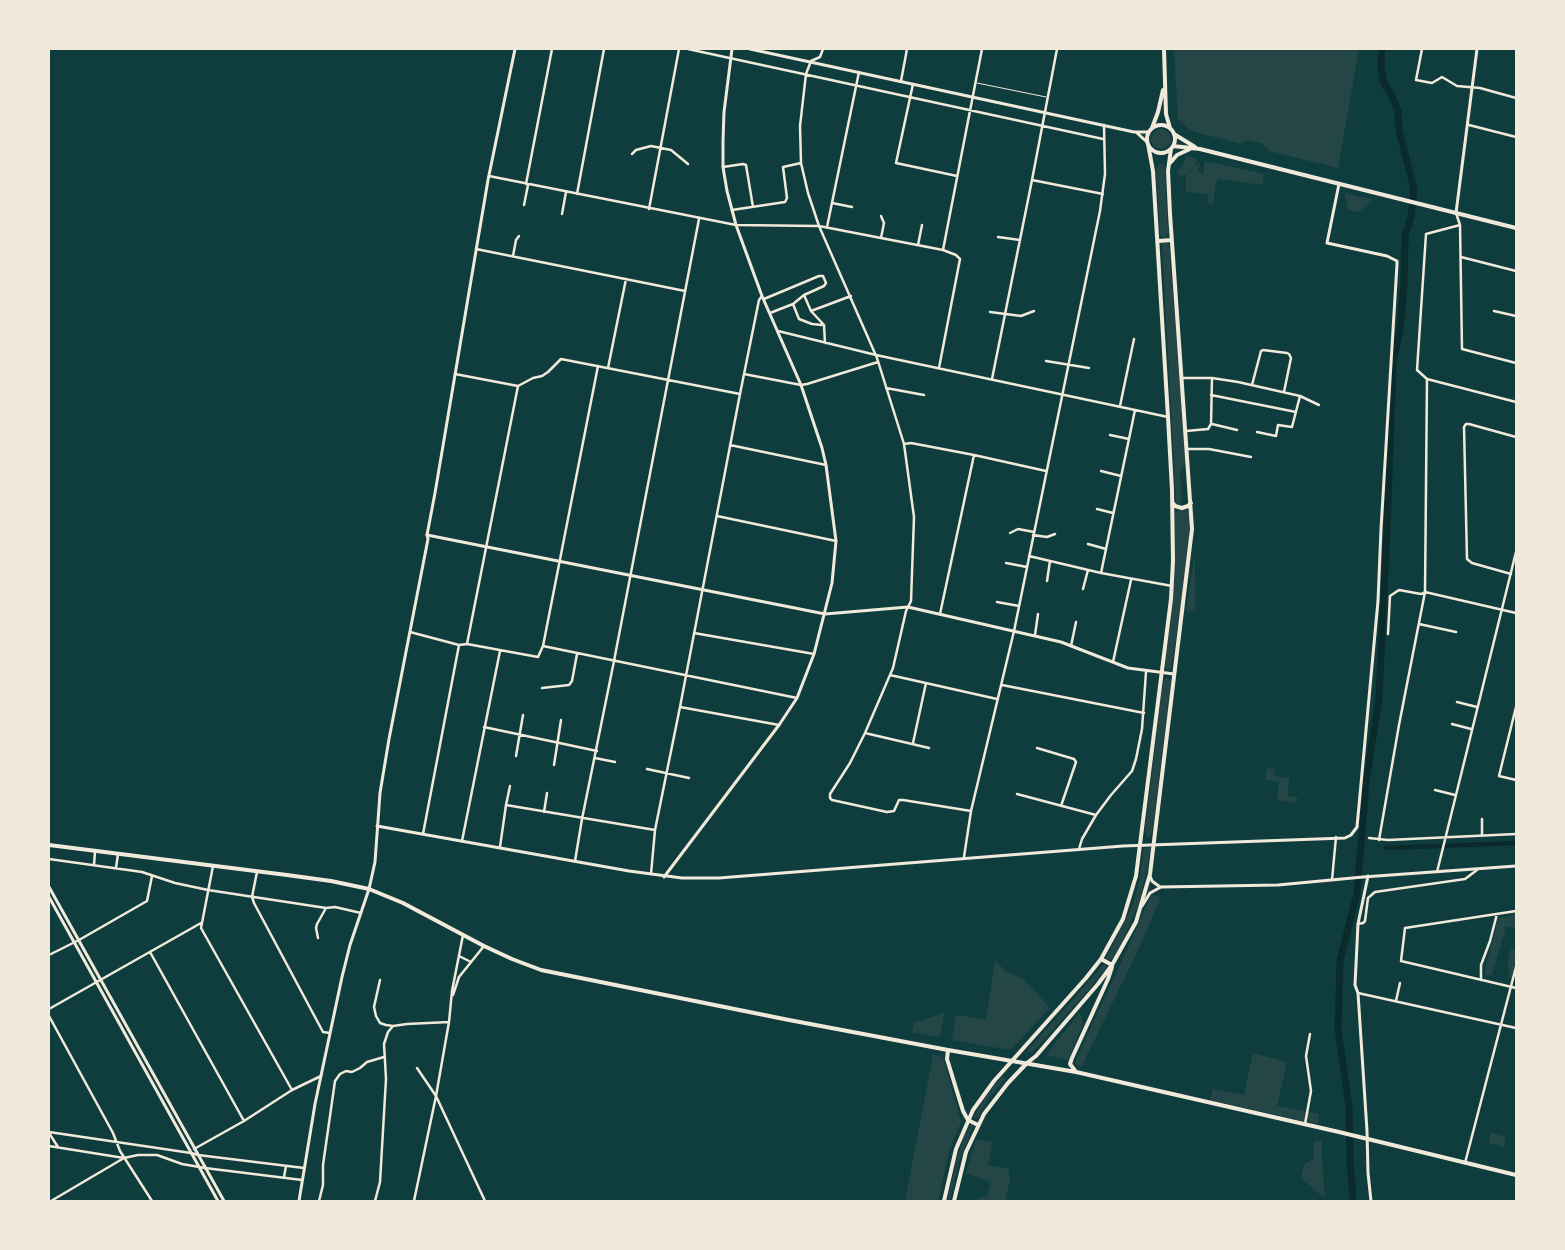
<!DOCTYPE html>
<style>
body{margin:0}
#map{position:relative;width:1565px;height:1250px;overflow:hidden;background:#0f3d3e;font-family:"Noto Sans",sans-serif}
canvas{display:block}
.frame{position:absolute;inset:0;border:50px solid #f1e9da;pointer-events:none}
</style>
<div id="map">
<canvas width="1565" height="1250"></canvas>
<div class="frame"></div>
</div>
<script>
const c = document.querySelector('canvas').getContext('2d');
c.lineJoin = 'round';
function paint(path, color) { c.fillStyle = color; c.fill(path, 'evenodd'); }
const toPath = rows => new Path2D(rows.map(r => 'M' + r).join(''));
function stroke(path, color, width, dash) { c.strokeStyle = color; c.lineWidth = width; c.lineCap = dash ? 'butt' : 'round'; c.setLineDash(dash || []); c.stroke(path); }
const green = toPath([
 [1174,49,1359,49,1338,168,1269,151,1263,144,1247,140,1241,144,1191,131,1178,119],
 '1151 139a10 10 0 1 1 20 0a10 10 0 1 1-20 0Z',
 [1187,156,1198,159,1194,167,1184,176,1176,173,1183,165],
 [1205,161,1264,174,1262,185,1219,179,1216,182,1213,204,1207,203,1208,194,1186,192,1186,176,1198,163,1200,164,1198,171,1203,175],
 [1159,164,1163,165,1165,168,1168,233,1166,238,1161,236,1160,233,1156,169],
 [1345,193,1372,199,1359,212,1348,210],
 [1162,243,1168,243,1169,245,1183,423,1185,463,1180,472,1182,501,1178,505,1176,503,1175,485],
 [1180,509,1188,511,1189,514,1189,537,1180,615,1171,668,1168,670,1165,666,1173,596,1175,513],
 [1195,553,1195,611,1186,611],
 [1167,677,1171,681,1152,833,1149,837,1147,837,1145,832,1163,680],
 [1267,768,1275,769,1274,776,1290,778,1287,796,1297,797,1297,803,1277,800,1279,782,1265,780],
 [1144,848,1149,848,1151,850,1139,903,1123,939,1114,956,1110,960,1107,960,1106,958,1133,905,1140,877],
 [1151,895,1161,897,1139,948,1082,1066,1074,1064,1131,941],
 [1512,913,1516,913,1516,928,1506,926,1492,975,1484,975,1498,918,1510,916],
 [1511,949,1516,950,1516,960,1512,977,1508,978,1510,968,1507,965],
 [995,960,1005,971,1025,980,1050,1008,1010,1050,952,1040,956,1015,986,1020],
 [1104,964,1107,967,1084,995,1032,1053,1027,1051],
 [1080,1012,1083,1024,1068,1060,1046,1055],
 [944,1013,940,1037,912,1032,914,1023],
 [1253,1053,1287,1062,1277,1106,1319,1114,1318,1124,1210,1100,1213,1089,1244,1095],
 [933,1055,943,1057,961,1122,950,1148,938,1201,905,1201],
 [1004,1076,1005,1079,990,1097,977,1118,974,1118,975,1115,986,1096,1002,1077],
 [972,1124,973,1126,958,1165,950,1201,947,1201,958,1155,965,1135],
 [1491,1133,1506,1137,1504,1147,1489,1143],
 [976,1139,993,1142,988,1165,1009,1169,1010,1180,1005,1201,970,1201,987,1196,991,1182,966,1173],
 [1313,1141,1322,1141,1322,1161,1325,1195,1322,1196,1301,1178,1304,1165,1314,1158]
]);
const canal = toPath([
 [1386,848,1516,843]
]);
const river = toPath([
 [1353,1201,1350,1159,1349,1106,1338,1029,1340,961,1357,893,1366,782,1379,698,1387,528,1393,363,1400,329,1404,284,1405,235,1411,217,1414,189,1399,130,1398,111,1392,96,1384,83,1381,66,1382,49]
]);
const service = toPath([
 [977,83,1046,97]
]);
const minor = toPath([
 [688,49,1103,139],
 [823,49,820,57,811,61,806,74,800,126,801,163,808,193,819,226,877,358,904,444,914,517,911,601,906,611,893,668,865,733,850,763,830,794,830,798,832,800,887,812,894,811,899,800,903,800,971,811],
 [1422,49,1416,80,1432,83,1442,77,1457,86,1480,88,1516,98],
 [901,81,907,49],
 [913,84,896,163,957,176],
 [1469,125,1516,137],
 [632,154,636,150,651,146,671,150,688,164],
 [723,167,743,164,746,165,753,207],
 [489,176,736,225,819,226,943,250],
 [1032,180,1103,194],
 [526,184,552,49],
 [577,194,604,49],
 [832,203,852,207],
 [524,205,528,185],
 [649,209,679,49],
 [732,210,785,202,787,198,783,167,801,163],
 [562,214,566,192],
 [881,216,884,223,881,238],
 [1460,225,1462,349,1516,363],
 [827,227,859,72],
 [998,237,1020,240],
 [918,245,922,225],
 [476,249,685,291],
 [513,256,516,240,519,236],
 [1461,257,1516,271],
 [764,299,819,276,823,276,826,283,824,286,804,295],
 [793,304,799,319,812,324,822,325],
 [811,311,851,296],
 [1494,311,1516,316],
 [990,312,1021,316,1034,311],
 [770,313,793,304,804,295,811,311,824,325,825,343],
 [778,331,876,355,1168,417],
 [1046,361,1089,368],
 [608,368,626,279],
 [939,368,960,259,956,255,943,250,982,49],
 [455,374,518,386,533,378,542,376,548,372,561,359,740,394],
 [744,374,801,385,807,384,878,362],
 [1182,378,1212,378,1238,382,1300,396,1319,405],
 [992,379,1032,180,1057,49],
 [1427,379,1516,402],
 [1252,385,1261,351,1263,350,1287,353,1289,354,1291,358,1284,392],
 [886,388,924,395],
 [1211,395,1296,412],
 [1120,406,1134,339],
 [1212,424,1237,430],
 [1186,431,1208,429,1211,424,1212,378],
 [1257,432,1276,436,1278,425,1292,427,1300,396],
 [1110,435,1129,439],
 [904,444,911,443,974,455,1046,471],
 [730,445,826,465],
 [1187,449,1209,449,1251,457],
 [1101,471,1121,476],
 [1097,509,1113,513],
 [717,516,836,541],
 [1010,533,1018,529,1034,532],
 [1033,535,1047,537,1055,534],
 [1088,544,1106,549],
 [1029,556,1101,573,1172,586],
 [1006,563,1027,567],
 [1101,573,1135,410],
 [1511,574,1472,563,1467,559,1464,427,1466,424,1469,424,1516,437],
 [1047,581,1050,561],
 [1083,589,1088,570],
 [997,602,1019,606],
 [940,614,974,455],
 [1419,624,1456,632],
 [410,632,459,645,467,644,538,657,543,646,598,366],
 [694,633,814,654],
 [1388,634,1390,596,1399,590,1421,594,1425,592,1516,613],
 [1035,635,1038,614],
 [467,644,518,386],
 [543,646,797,698],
 [1071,646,1076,622],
 [1113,662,1131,580],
 [890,675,997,699],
 [1002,685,1144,713],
 [542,688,569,685,572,681,577,654],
 [1457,702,1477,707],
 [680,707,779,725],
 [1516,707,1499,776,1516,780],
 [1452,724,1471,729],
 [484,727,597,751],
 [865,733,929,748],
 [913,743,926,683],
 [1037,748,1074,759,1076,762,1061,806],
 [516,756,523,715],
 [595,758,615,762],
 [554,765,561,720],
 [647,769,689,778],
 [1435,790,1455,795],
 [1017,794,1096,815],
 [506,805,510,786],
 [544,812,547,793],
 [1482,819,1482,836],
 [423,834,459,645],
 [1369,838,1388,840,1516,834],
 [1379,840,1399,725,1425,592,1427,379,1417,370,1426,234,1460,225,1456,213],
 [462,841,500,651],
 [500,847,506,805,655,830],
 [1079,849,1082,839,1096,815,1111,795,1132,771,1136,759,1142,729,1146,672],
 [964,857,971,811,1014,631,1100,211,1105,174,1104,125],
 [49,859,142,872,175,883,208,890,326,908,335,907,361,913],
 [575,861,582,819,614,661,699,219],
 [94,865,95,852],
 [213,866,201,928,292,1090],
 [116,868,118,854],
 [257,872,252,897,254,903,323,1032,330,1033],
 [1437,872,1516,552],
 [651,874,655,830,680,707,740,394,759,300,762,296],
 [1332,880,1336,837],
 [1516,911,1405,928,1401,961,1516,988],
 [1358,924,1363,923,1365,921,1368,898,1375,892,1465,879,1477,870],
 [318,938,316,928,317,924,326,908],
 [150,952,244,1121],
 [49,955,79,940,147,901,152,876],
 [459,956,471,962],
 [380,980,374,1007,376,1016,380,1023,386,1025,393,1026],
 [1481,980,1481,965,1490,941,1497,914],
 [1358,993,1516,1028],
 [453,995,459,977,484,946],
 [1396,1001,1400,983],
 [49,1009,201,923],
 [49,1016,113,1133,120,1151,152,1201],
 [417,1068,436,1096,485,1201],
 [1305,1124,1311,1091,1306,1056,1310,1034],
 [49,1132,191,1153,198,1155,304,1168],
 [49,1133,58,1147],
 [49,1146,124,1158,138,1155,157,1155,182,1164,205,1168,302,1180],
 [194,1149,244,1121,292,1090,321,1076],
 [1465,1163,1516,967],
 [284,1177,286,1166],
 [51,1201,124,1158],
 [319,1201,323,1185,323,1165,335,1081,340,1074,346,1071,352,1072,360,1068,367,1062,384,1057],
 [375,1201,380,1182,386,1079,384,1044,388,1032,393,1026,407,1024,449,1022],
 [414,1201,436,1096,449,1022,452,991,463,935]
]);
const tertiary = toPath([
 [427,535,825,614,908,607,1061,642,1128,668,1174,674],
 [377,826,629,871,682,878,719,878,1123,846,1345,838,1351,835,1357,827,1378,601,1381,529,1397,264,1397,261,1387,256,1327,243,1339,184],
 [1368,876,1358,924,1355,985,1358,993,1367,1131,1368,1173,1371,1201],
 [664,877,779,725,797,698,814,654,832,583,836,541,826,465,822,448,801,385,762,296,736,225,727,191,723,167,723,141,724,112,732,49],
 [49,887,224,1201],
 [49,897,218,1201],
 [299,1201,315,1104,342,977,350,945,369,889]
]);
const secondary = toPath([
 [750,49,1134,132,1149,132],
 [1137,133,1147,142],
 [1456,213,1477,49],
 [1150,876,1152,881,1160,887],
 [369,889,375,862,380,793,389,739,428,539,427,535,435,493,488,180,515,49],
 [1142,906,1150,893,1161,887,1278,885,1363,877,1516,866]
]);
const primary = toPath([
 [1164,49,1166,114,1170,128],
 '1147 139a14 14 0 1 1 28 0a14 14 0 1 1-28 0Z',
 [1152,128,1158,112,1163,90],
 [1174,134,1195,147],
 [1173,146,1200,149,1516,228],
 [1170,163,1177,155,1190,149],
 [1158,241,1172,240],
 [1173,503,1175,506,1182,508,1188,506,1191,503],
 [49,845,287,875,331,881,369,889,403,903,484,946,512,959,541,970,789,1020,948,1050,1076,1072,1339,1132,1516,1175],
 [1101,959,1112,965],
 [948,1050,947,1059,963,1111,968,1120,978,1125],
 [1076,1072,1070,1064,1072,1058,1108,979,1112,967],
 [944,1201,956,1149,973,1110,994,1081,1086,978,1101,959,1123,919,1136,876,1171,599,1173,561,1172,490,1168,417,1153,171,1148,144],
 [954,1201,966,1152,984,1114,1008,1083,1027,1063,1036,1056,1098,984,1112,965,1136,922,1150,874,1192,529,1170,214,1168,171,1171,149]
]);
paint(green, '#244646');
stroke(canal, '#0a2a2b', 4.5);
stroke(river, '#0a2a2b', 7);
stroke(service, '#f1e9da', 1);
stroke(minor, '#f1e9da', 2.5);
stroke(tertiary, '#f1e9da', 3);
stroke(secondary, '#f1e9da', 3);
stroke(primary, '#f1e9da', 4);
</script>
